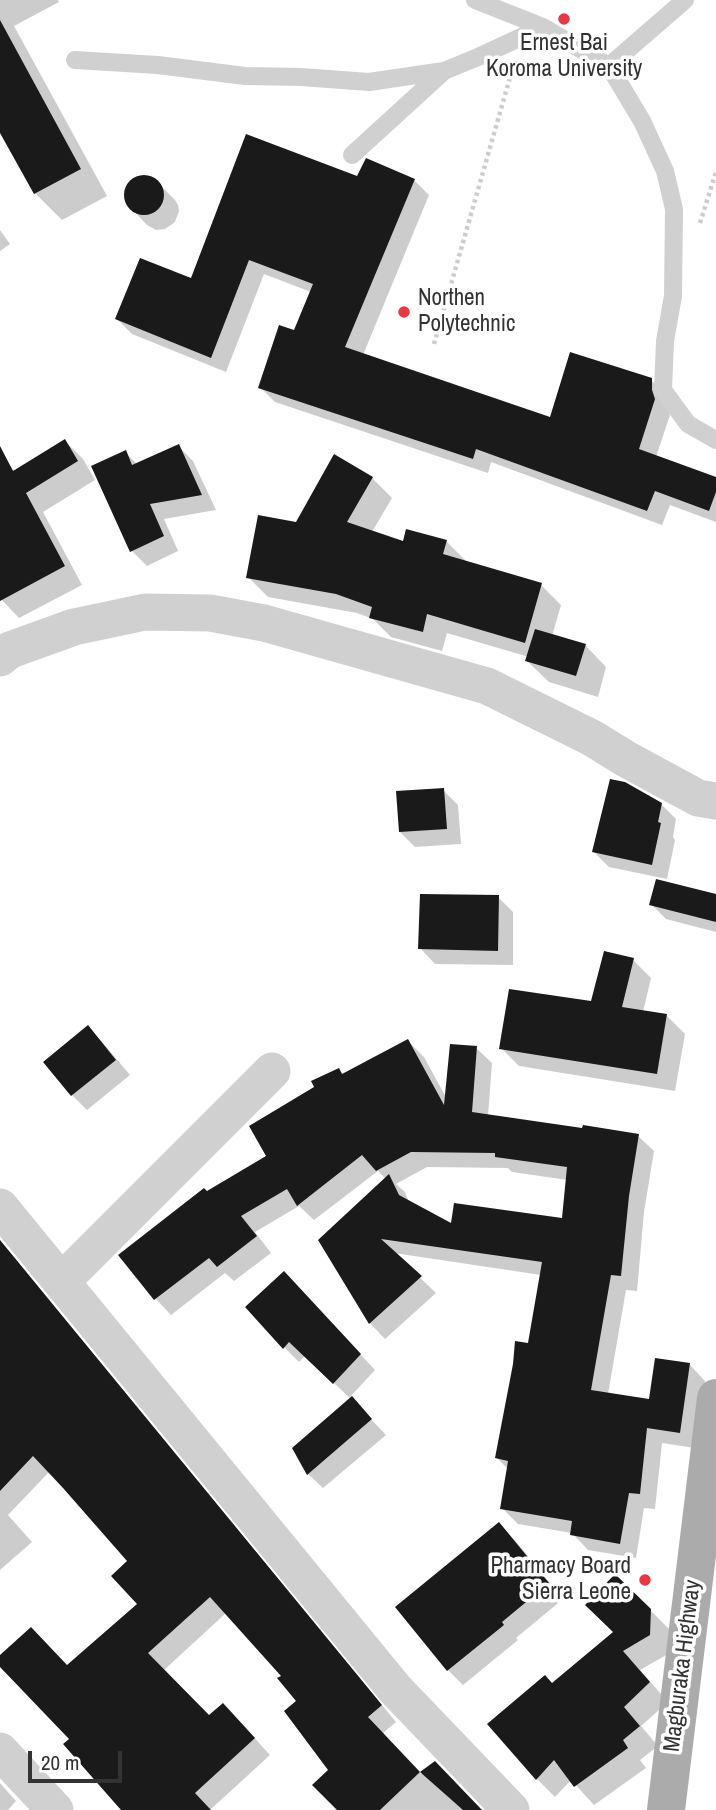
<!DOCTYPE html>
<style>
body{margin:0}
#map{position:relative;width:716px;height:1810px;overflow:hidden;background:#fff;font-family:"Archivo Narrow",sans-serif}
canvas{display:block}
.scale{position:absolute;left:28px;top:1751px;width:94px;height:32px;box-sizing:border-box;border:4px solid #333;border-top:0;padding-left:9px;font-size:21px;line-height:24px;white-space:nowrap;color:#333;-webkit-text-stroke:5px #fff;paint-order:stroke}
</style>
<div id="map">
<canvas width="716" height="1810"></canvas>
<div class="scale">20 m</div>
</div>
<script>
const c = document.querySelector('canvas').getContext('2d');
c.lineJoin = 'round';
function paint(path, color) { c.fillStyle = color; c.fill(path, 'evenodd'); }
const toPath = rows => new Path2D(rows.map(r => 'M' + r).join(''));
function stroke(path, color, width, dash) { c.strokeStyle = color; c.lineWidth = width; c.lineCap = dash ? 'butt' : 'round'; c.setLineDash(dash || []); c.stroke(path); }
function label(font, color, halo, rows, align = 'center') {
  c.font = font + ' "Archivo Narrow",sans-serif'; c.lineWidth = 7; c.setLineDash([]); c.textBaseline = 'middle'; c.strokeStyle = halo; c.fillStyle = color; for (const [text, x, y, turn = 0] of rows) {
    c.save(); c.translate(x, y); c.rotate((+turn || 0) * Math.PI / 180); c.textAlign = isNaN(turn) ? turn : align; if (halo) c.strokeText(text, 0, 0); c.fillText(text, 0, 0); c.restore();
  }
}
const shadow = toPath([
 [0,0,58,0,59,2,14,26,107,196,62,220,35,193,0,129],
 [149,177,159,184,175,200,178,205,179,211,175,222,165,229,156,230,147,225,127,204,125,191,127,185,137,178],
 [358,179,414,180,429,195,363,355,551,419,651,380,666,395,666,407,670,415,656,457,716,479,716,522,670,505,662,525,491,462,488,473,275,402,260,387,295,332,311,292,264,274,226,372,132,334,117,319,192,281],
 [0,230,10,244,0,251],
 [65,441,83,459,95,480,43,512,82,585,19,618,0,598,0,452,15,472],
 [178,446,193,461,216,510,164,519,178,551,147,566,132,551,125,452,138,465],
 [372,478,392,498,372,532,404,544,446,541,466,561,541,585,561,605,552,636,585,645,606,667,598,697,549,682,527,661,529,657,447,633,442,651,391,637,373,619,357,613,268,597,248,577,296,524],
 [443,790,458,805,461,844,415,847,400,832],
 [661,804,676,819,673,837,675,840,667,879,609,867,594,852],
 [716,896,716,932,666,919,651,904],
 [498,897,513,912,513,965,435,964,420,948],
 [633,960,651,978,643,1012,667,1016,685,1034,675,1091,519,1066,501,1048,593,1003],
 [88,1028,103,1043,130,1075,87,1110,72,1095],
 [408,1041,424,1057,447,1099,476,1048,492,1063,488,1116,638,1136,654,1151,644,1212,637,1291,626,1290,608,1394,650,1401,690,1365,705,1381,695,1448,662,1443,655,1509,644,1508,636,1558,588,1550,572,1533,518,1524,502,1508,509,1470,497,1458,529,1345,541,1275,394,1253,436,1293,385,1339,370,1323,320,1240,386,1179,378,1171,314,1220,299,1206,255,1232,271,1253,234,1281,225,1273,171,1315,156,1299,121,1255,207,1193,269,1156,316,1088,339,1070,344,1075],
 [427,1167,508,1168,512,1172,568,1180,564,1220,453,1226,409,1202,405,1192,396,1184],
 [0,1241,396,1722,382,1734,421,1774,435,1764,480,1810,339,1810,330,1771,298,1702,283,1676,226,1613,163,1671,209,1718,239,1721,270,1755,210,1810,123,1810,71,1739,0,1665,0,1658,68,1667,139,1604,129,1561,50,1471,8,1515,32,1542,0,1570],
 [299,1288,375,1370,350,1397,386,1435,323,1488,308,1474,351,1399,305,1356,299,1362,284,1347],
 [499,1525,514,1539,563,1599,516,1638,518,1640,463,1685,448,1670,397,1608],
 [650,1610,669,1629,668,1654,640,1670,668,1702,641,1726,658,1746,640,1760,646,1768,594,1805,571,1780,555,1797,537,1779,553,1685],
 [0,1783,16,1801,8,1810,0,1810]
]);
const building = toPath([
 [0,20,81,169,34,194,0,133],
 [246,134,357,176,366,158,415,179,345,347,550,417,570,352,652,378,652,390,655,399,639,449,716,477,716,492,709,511,655,491,647,511,476,449,473,459,258,388,279,325,294,330,313,284,249,260,211,358,115,319,140,258,191,278],
 '124 195a20 20 0 1 1 40 0a20 20 0 1 1-40 0Z',
 [65,439,78,461,26,493,65,566,0,601,0,446,13,471],
 [179,444,202,495,150,504,164,536,130,552,91,466,126,450,132,465],
 [334,454,373,477,347,522,403,541,406,529,447,540,443,554,542,583,525,643,427,614,423,632,369,618,372,607,336,594,246,578,258,515,296,522],
 [535,629,586,644,576,676,525,661],
 [610,779,625,782,662,803,658,822,661,823,652,865,592,852],
 [444,788,447,829,399,832,396,791],
 [656,879,716,894,716,922,649,905],
 [420,894,499,895,498,951,418,949],
 [604,951,634,958,622,1007,667,1014,657,1074,499,1049,509,989,591,1001],
 [88,1025,116,1060,71,1096,43,1062],
 [408,1039,444,1105,450,1044,477,1046,472,1112,582,1128,583,1125,639,1134,629,1196,621,1276,611,1275,591,1390,649,1399,655,1358,690,1363,680,1433,647,1428,640,1494,629,1493,620,1544,570,1535,572,1521,500,1509,508,1461,495,1458,513,1364,515,1341,528,1343,542,1262,381,1239,422,1276,369,1324,318,1240,389,1174,399,1195,451,1223,454,1203,562,1218,567,1167,495,1157,495,1153,411,1152,376,1171,362,1155,297,1206,287,1189,241,1216,257,1236,217,1267,209,1258,154,1300,118,1255,204,1188,207,1191,266,1156,249,1126,314,1087,311,1081,339,1068,342,1074],
 [0,1240,382,1705,368,1717,420,1772,380,1810,337,1810,312,1785,328,1770,284,1711,296,1701,277,1678,281,1676,210,1597,148,1653,209,1715,223,1703,255,1738,195,1793,211,1810,121,1810,63,1744,69,1739,0,1667,0,1655,31,1627,67,1665,137,1604,111,1576,127,1561,63,1488,33,1456,0,1491],
 [284,1271,361,1354,333,1384,289,1342,283,1349,245,1307],
 [352,1396,372,1419,307,1475,292,1448],
 [499,1522,549,1583,502,1622,504,1625,447,1671,395,1607],
 [615,1574,651,1609,650,1635,623,1651,650,1682,624,1707,640,1726,623,1740,628,1748,574,1787,554,1760,536,1780,487,1724,545,1675,552,1683,613,1632,585,1605],
 [435,1761,482,1810,463,1810,420,1772]
]);
const path = toPath([
 [700,223,716,172],
 [434,344,513,67]
]);
const lane = toPath([
 [475,0,543,27,609,66,642,121,665,171,674,209,673,296,665,341,663,390,688,424,716,440],
 [75,60,158,65,245,76,301,77,369,82,444,71,478,57,543,27],
 [609,66,685,0],
 [352,155,444,71]
]);
const street = toPath([
 [0,658,10,650,74,627,145,612,210,613,264,623,487,686,592,738,626,759,698,798,716,801],
 [0,1207,395,1689,511,1810],
 [62,1281,272,1071],
 [0,1751,55,1810]
]);
const primary = toPath([
 [666,1810,716,1398]
]);
const markers = [
 [564,19,7,"#e63946"],
 [404,312,7,"#e63946"],
 [645,1580,7,"#e63946"]
];
const poiNames = [
 ["Ernest Bai",564,44],
 ["Koroma University",564,70],
 ["Northen",418,299,"left"],
 ["Polytechnic",418,325,"left"],
 ["Pharmacy Board",631,1567,"right"],
 ["Sierra Leone",631,1593,"right"]
];
const streetNames = [
 ["Magburaka Highway",683,1666,-83]
];
paint(shadow, '#0003');
paint(building, '#1a1a1a');
stroke(path, '#cdcdcd', 4.5, [3.5, 3.5]);
stroke(lane, '#d0d0d0', 18);
stroke(street, '#d0d0d0', 37);
stroke(primary, '#ababab', 38);
for (const [x, y, r, color] of markers) { const dot = new Path2D(); dot.arc(x, y, r, 0, 2 * Math.PI); c.fillStyle = color; c.fill(dot); stroke(dot, '#fff', 2.5); }
label('23px', '#333', '#fff', poiNames);
label('23px', '#333', '#fff', streetNames);
</script>
